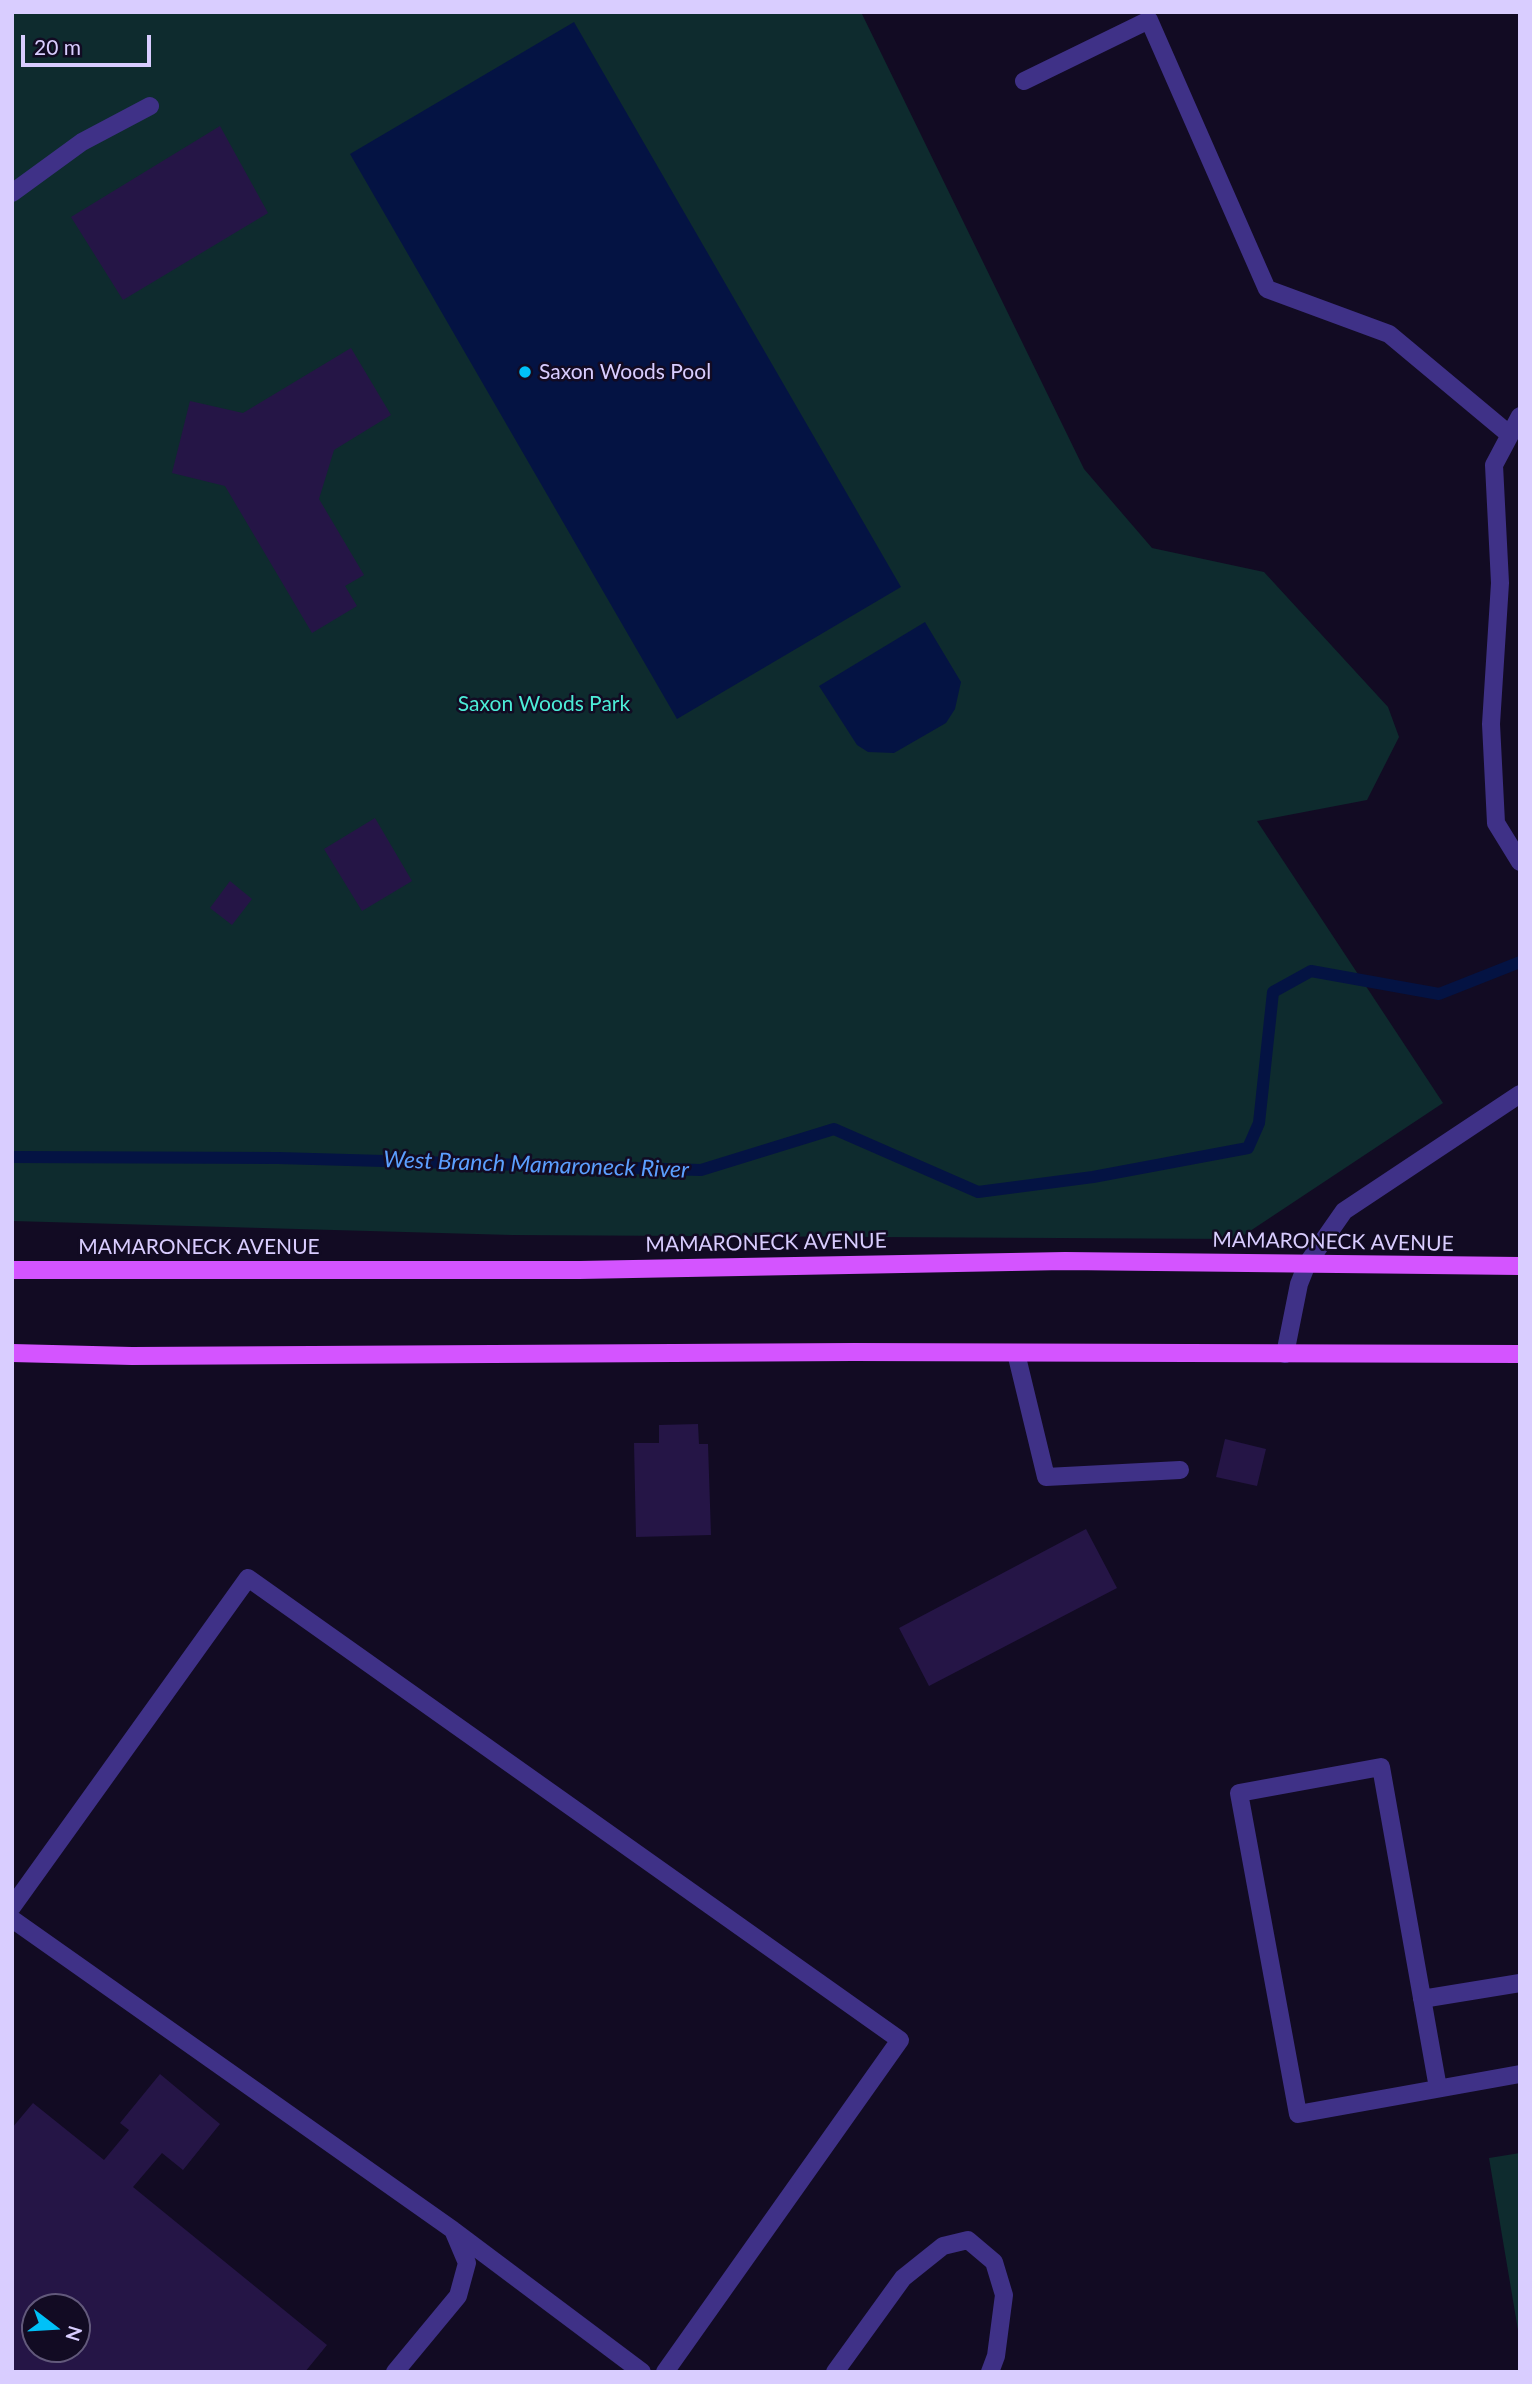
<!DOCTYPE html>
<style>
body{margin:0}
#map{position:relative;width:1532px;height:2384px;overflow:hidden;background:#120b23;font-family:Lato,sans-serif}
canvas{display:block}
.frame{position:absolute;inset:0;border:14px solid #d9cdff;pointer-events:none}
.north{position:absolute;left:21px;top:2293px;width:70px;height:70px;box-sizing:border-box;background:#120b23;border:2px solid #62597b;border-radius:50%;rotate:107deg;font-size:19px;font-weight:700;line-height:28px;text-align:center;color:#d9cdff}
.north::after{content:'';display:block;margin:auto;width:24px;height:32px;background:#00c1f8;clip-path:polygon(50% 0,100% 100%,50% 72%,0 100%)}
.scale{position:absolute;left:21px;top:35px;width:130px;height:32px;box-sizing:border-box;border:4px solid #d9cdff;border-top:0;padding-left:9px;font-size:21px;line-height:24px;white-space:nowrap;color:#d9cdff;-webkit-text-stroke:5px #120b23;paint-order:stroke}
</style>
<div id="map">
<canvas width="1532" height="2384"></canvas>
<div class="frame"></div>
<div class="north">N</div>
<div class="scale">20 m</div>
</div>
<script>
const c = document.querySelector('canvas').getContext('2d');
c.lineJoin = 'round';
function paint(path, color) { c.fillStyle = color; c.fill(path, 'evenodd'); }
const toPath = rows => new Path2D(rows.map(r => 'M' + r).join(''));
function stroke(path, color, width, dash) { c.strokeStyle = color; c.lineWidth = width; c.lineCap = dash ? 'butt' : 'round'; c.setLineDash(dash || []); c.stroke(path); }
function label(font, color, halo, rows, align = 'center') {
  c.font = font + ' Lato,sans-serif'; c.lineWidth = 5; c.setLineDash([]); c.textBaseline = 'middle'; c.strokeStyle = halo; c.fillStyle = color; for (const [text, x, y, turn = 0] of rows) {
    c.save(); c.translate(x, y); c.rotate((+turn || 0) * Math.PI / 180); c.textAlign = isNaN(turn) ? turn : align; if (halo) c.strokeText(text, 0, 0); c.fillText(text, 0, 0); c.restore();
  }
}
const green = toPath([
 [12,12,861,12,1084,469,1152,548,1264,572,1388,707,1399,737,1367,800,1257,821,1443,1103,1238,1239,512,1235,12,1221],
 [1520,2153,1520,2342,1489,2158]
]);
const water = toPath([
 [574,22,901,587,677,719,350,154],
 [925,622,961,682,955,709,946,723,894,753,868,752,857,745,819,686]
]);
const stream = toPath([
 [12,1157,278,1158,701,1170,834,1129,978,1192,1093,1177,1248,1148,1259,1123,1273,992,1311,971,1439,994,1520,962]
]);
const building = toPath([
 [220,126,268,213,123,300,71,217],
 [351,348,391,415,334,450,319,499,364,575,345,586,357,606,312,633,225,486,172,473,190,401,243,413],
 [375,818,412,881,362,911,324,849],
 [230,881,252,899,232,925,210,908],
 [698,1424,699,1444,708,1444,711,1535,636,1537,634,1443,659,1443,659,1425],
 [1225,1439,1266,1449,1257,1486,1216,1477],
 [1086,1529,1117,1588,929,1686,899,1628],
 [160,2074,220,2124,183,2170,162,2153,133,2187,327,2345,305,2372,12,2372,12,2128,33,2103,104,2160,129,2130,120,2123],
 [35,2307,77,2307,77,2349,35,2349]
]);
const minor = toPath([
 [1024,81,1149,20,1267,289,1389,334,1510,435],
 [12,193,82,142,150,106],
 [1520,416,1494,465,1500,583,1491,724,1496,823,1520,862],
 [1016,1353,1046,1477,1180,1470],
 [1285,1354,1299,1284,1307,1264,1344,1211,1520,1094],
 [12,1907,248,1578,900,2040,665,2372],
 [12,1919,453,2230,467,2263,458,2296,395,2372],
 [1422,1999,1520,1983],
 [1438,2088,1381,1767,1239,1793,1298,2114,1520,2074],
 [454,2231,642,2372],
 [835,2372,903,2278,943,2246,968,2240,994,2262,1004,2295,996,2356,990,2372]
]);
const major = toPath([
 [12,1270,579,1270,1065,1261,1520,1266],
 [12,1353,132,1356,854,1352,1520,1354]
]);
const markers = [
 [525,372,7,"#00c1f8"]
];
const poiNames = [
 ["Saxon Woods Pool",539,372]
];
const parkNames = [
 ["Saxon Woods Park",544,704]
];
const streetNames = [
 ["MAMARONECK AVENUE",1333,1242,1],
 ["MAMARONECK AVENUE",766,1243,-1],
 ["MAMARONECK AVENUE",199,1247]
];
const waterNames = [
 ["West Branch Mamaroneck River",536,1165,2]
];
paint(green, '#0e2b2e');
paint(water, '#041343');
stroke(stream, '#041343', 12);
paint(building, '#251546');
stroke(minor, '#3f3187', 18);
stroke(major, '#d454ff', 18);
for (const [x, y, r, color] of markers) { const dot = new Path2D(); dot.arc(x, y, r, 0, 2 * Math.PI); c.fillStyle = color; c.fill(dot); stroke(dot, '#120b23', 2.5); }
label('21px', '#d9cdff', '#120b23', poiNames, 'left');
label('21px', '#4cecd7', '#120b23', parkNames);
label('21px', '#d9cdff', '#120b23', streetNames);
label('italic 23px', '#5b9fff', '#120b23', waterNames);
</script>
